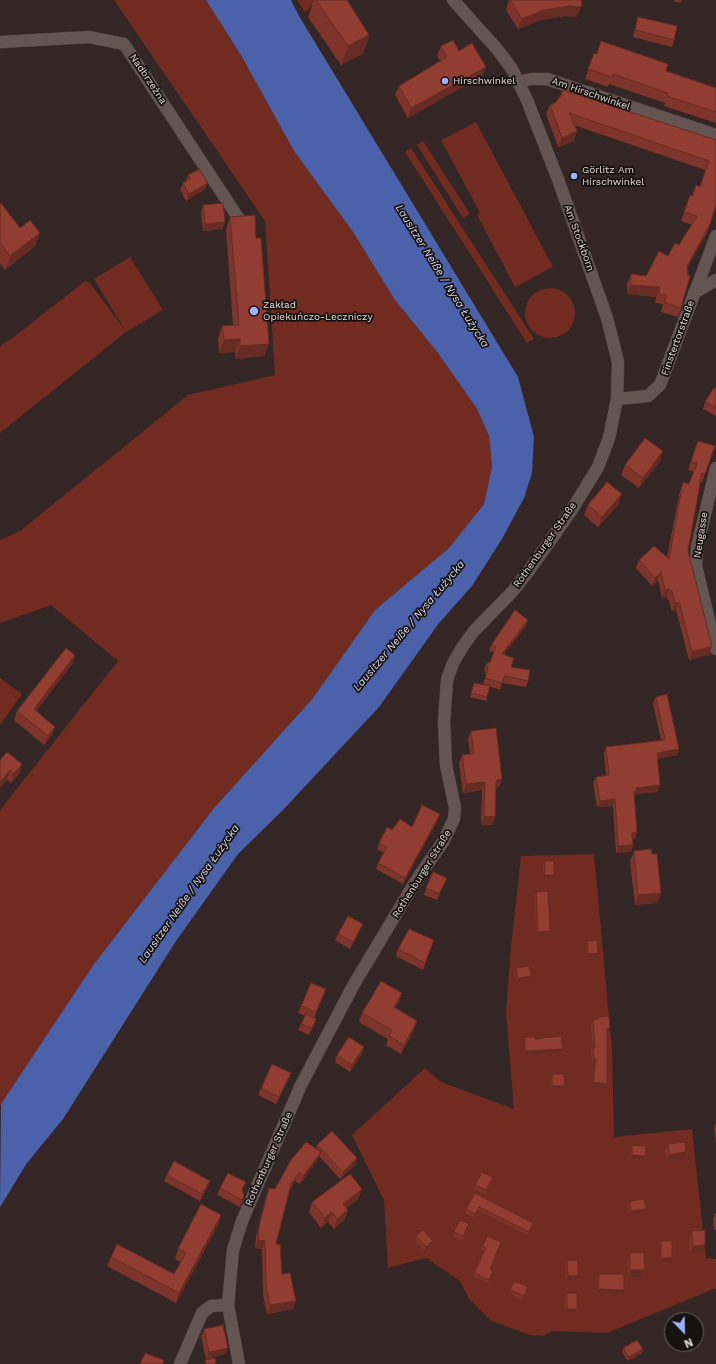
<!DOCTYPE html>
<meta charset="utf-8">
<style>
body{margin:0}
#map{position:relative;width:716px;height:1364px;overflow:hidden;background:#332624;font-family:"Work Sans",sans-serif}
canvas{display:block}
.north{position:absolute;left:664px;top:1312px;width:40px;height:40px;box-sizing:border-box;background:#171110;border:1px solid #686160;border-radius:50%;rotate:157deg;font-size:11px;font-weight:700;line-height:16px;text-align:center;color:#e2d9d8}
.north::after{content:'';display:block;margin:auto;width:14px;height:18px;background:#9bb4fd;clip-path:polygon(50% 0,100% 100%,50% 72%,0 100%)}
</style>
<div id="map">
<canvas width="716" height="1364"></canvas>
<div class="north">N</div>
</div>
<script>
const c = document.querySelector('canvas').getContext('2d');
c.lineJoin = 'round';
function paint(path, color) { c.fillStyle = color; c.fill(path, 'evenodd'); }
const toPath = rows => new Path2D(rows.map(r => 'M' + r).join(''));
function stroke(path, color, width, dash) { c.strokeStyle = color; c.lineWidth = width; c.lineCap = dash ? 'butt' : 'round'; c.setLineDash(dash || []); c.stroke(path); }
function label(font, color, halo, rows, align = 'center') {
  c.font = font + ' "Work Sans",sans-serif'; c.lineWidth = 3.5; c.setLineDash([]); c.textBaseline = 'middle'; c.strokeStyle = halo; c.fillStyle = color; for (const [text, x, y, turn = 0] of rows) {
    c.save(); c.translate(x, y); c.rotate((+turn || 0) * Math.PI / 180); c.textAlign = isNaN(turn) ? turn : align; if (halo) c.strokeText(text, 0, 0); c.fillText(text, 0, 0); c.restore();
  }
}
const green = toPath([
 [114,0,206,0,242,57,294,151,353,232,395,300,438,353,477,409,489,436,492,467,484,504,449,548,375,610,313,698,214,808,94,964,0,1106,0,810,118,661,51,605,0,623,0,540,20,531,188,395,275,375,265,221],
 [297,0,318,0,305,12],
 [476,122,553,267,515,287,477,215,480,213,441,140],
 [423,141,470,214,463,218,417,145],
 [411,148,534,339,527,343,405,152],
 [130,257,163,310,126,332,0,433,0,346,14,337,85,281,90,283,125,330,94,279],
 '525 313a25 25 0 1 1 50 0a25 25 0 1 1-50 0Z',
 [0,678,22,694,0,725],
 [594,854,612,1050,614,1137,692,1129,706,1258,716,1259,716,1288,607,1333,552,1331,544,1336,530,1335,490,1320,469,1299,460,1281,426,1258,388,1268,384,1200,352,1135,425,1068,441,1082,514,1109,506,1012,511,947,521,856]
]);
const water = toPath([
 [206,0,291,0,299,16,518,377,534,437,532,473,524,498,502,539,472,586,439,623,379,707,283,810,238,854,176,941,63,1119,27,1163,0,1207,1,1104,94,964,214,808,313,698,375,610,449,548,484,504,492,467,489,436,477,409,438,353,395,300,353,232,294,151,242,57]
]);
const minor = toPath([
 [0,42,89,37,124,44,239,219],
 [519,82,531,79,547,79,716,135],
 [694,293,716,280],
 [617,399,648,396,660,385,716,236],
 [716,468,697,547,696,566,716,649],
 [180,1364,202,1313,211,1306,228,1305],
 [239,1364,228,1305,233,1250,242,1221,301,1085,353,986,417,879,443,842,454,819,455,808,446,765,444,722,447,680,453,663,463,646,474,631,512,592,528,572,571,511,598,467,609,438,617,399,618,362,607,318,559,182,527,100,512,69,497,49,453,0]
]);
const wall = toPath([
 [314,0,347,0,369,35,363,54,341,65,308,17],
 [509,0,577,17,565,16,541,20,518,29,506,10],
 [674,0,682,0,680,3,676,2],
 [638,17,674,40,672,47,633,37],
 [441,46,459,51,486,67,482,76,408,118,395,95,399,86,440,61,437,56],
 [594,53,666,71,716,88,716,123,664,106,665,103,609,84,608,87,585,79],
 [563,90,716,140,707,233,687,268,681,308,678,317,661,312,663,304,655,303,656,297,627,294,627,284,631,274,646,276,679,245,692,225,681,221,690,195,692,195,696,185,700,187,705,170,574,125,574,141,558,147,546,114,550,105,555,103,560,96],
 [188,175,205,189,186,201,180,190,183,183,186,181],
 [0,202,35,246,5,270,0,263],
 [203,205,223,229,203,231,201,212],
 [230,217,256,238,269,344,264,356,236,359,235,352,219,353,218,339,222,326,233,325,226,230],
 [716,388,716,416,703,409,705,402],
 [698,441,715,446,702,482,700,482,688,551,709,655,689,660,676,610,672,611,669,600,668,600,667,597,662,598,658,580,652,586,636,568,639,560,667,557,680,491,683,482,689,484,694,472,688,470],
 [660,461,639,488,621,475,625,465],
 [588,505,618,505,598,527,584,515],
 [526,626,504,654,511,667,528,681,526,687,502,683,500,690,483,684,486,675,484,671,486,664,490,662,494,653,489,650,492,644],
 [75,655,72,664,36,711,52,735,44,745,14,720,17,711],
 [474,683,487,697,486,701,470,697],
 [656,697,679,749,677,755,657,759,658,792,636,794,634,798,637,832,635,839,633,839,633,845,631,852,616,853,613,806,597,807,593,783,596,777,606,775,604,753,606,747,661,740,653,703],
 [471,731,502,779,499,787,496,788,495,817,492,825,481,825,482,790,463,793,459,763,462,755,470,754,468,739],
 [0,760,22,764,19,774,11,783,7,780],
 [438,820,403,884,376,869,378,863,384,853,377,849,379,843,392,830,412,827],
 [634,851,652,854,661,893,657,903,635,905,630,861],
 [545,861,552,879,543,878,543,865],
 [447,878,437,900,424,895,426,888],
 [536,892,549,934,537,935,534,895],
 [360,931,350,949,335,940,338,934],
 [434,940,423,970,396,956,398,949],
 [587,941,597,957,587,958,586,944],
 [516,968,531,976,530,979,517,981,515,971],
 [402,993,399,1002,395,1008,414,1030,401,1054,386,1045,388,1039,359,1022,362,1013],
 [323,996,314,1018,316,1019,314,1026,309,1035,298,1030,305,1016,298,1013,301,1006],
 [598,1017,608,1033,607,1033,606,1088,592,1087,594,1064,592,1064,591,1052,593,1048,591,1024,593,1020,597,1019],
 [525,1037,535,1039,561,1052,524,1054,524,1040],
 [364,1047,362,1053,350,1072,335,1062,337,1055],
 [291,1073,288,1080,276,1104,258,1095,261,1088],
 [552,1074,563,1089,551,1090,551,1078],
 [716,1123,716,1144,714,1127],
 [668,1144,686,1152,684,1159,667,1161,665,1151],
 [317,1145,357,1158,355,1165,340,1179,319,1156,317,1160,300,1184,295,1181,290,1190,276,1244,282,1274,293,1309,267,1314,263,1294,262,1249,255,1248,256,1236,266,1196,269,1188,275,1189,316,1149],
 [632,1145,644,1159,631,1158,631,1149],
 [167,1175,210,1181,207,1188,200,1201,164,1181],
 [492,1180,485,1194,474,1188,475,1185],
 [246,1182,242,1191,244,1197,240,1207,217,1195,220,1188],
 [362,1189,358,1199,346,1208,348,1210,344,1220,334,1229,328,1222,321,1228,309,1212,312,1202],
 [475,1193,532,1227,527,1235,478,1210,474,1217,465,1213],
 [630,1201,646,1209,645,1212,630,1215,628,1204],
 [715,1213,716,1213,716,1230,714,1230,713,1219],
 [218,1225,176,1303,107,1266,111,1257,174,1274,181,1262,175,1259,178,1249],
 [467,1228,462,1240,453,1236,454,1232],
 [692,1231,705,1245,703,1252,690,1253,690,1237],
 [416,1236,433,1241,432,1244,425,1251,415,1240],
 [487,1236,490,1269,493,1271,488,1283,473,1276,484,1251,481,1250],
 [661,1241,672,1258,671,1262,660,1262,660,1245],
 [630,1253,645,1270,642,1277,628,1277,628,1260],
 [567,1261,577,1279,566,1279,566,1264],
 [599,1274,623,1293,597,1293,597,1277],
 [510,1290,526,1290,522,1300,509,1293],
 [567,1293,576,1312,565,1312,565,1297],
 [204,1329,228,1348,225,1354,206,1359,201,1336],
 [623,1348,643,1349,642,1353,628,1361,622,1352]
]);
const shadedWall = toPath([
 [569,6,581,7,577,17,565,16,541,20,518,29,522,19,544,10],
 [369,35,363,54,341,65,348,46],
 [486,67,482,76,408,118,411,108],
 [577,131,574,141,558,147,562,138],
 [208,183,205,189,186,201,189,194],
 [225,222,223,229,203,231,205,224],
 [710,224,707,233,683,275,687,266],
 [40,233,35,246,5,270,10,256],
 [630,285,660,287,656,297,627,294],
 [240,339,235,352,219,353,224,340],
 [269,344,264,356,236,359,240,346],
 [663,451,660,461,639,488,643,478],
 [622,494,618,505,598,527,602,517],
 [661,572,658,580,652,586,655,578],
 [670,589,667,597,662,598,665,590],
 [672,591,669,600,668,600,671,592],
 [679,602,676,610,672,611,675,603],
 [528,620,526,626,499,660,502,654],
 [712,646,709,655,689,660,692,652],
 [75,655,72,664,31,718,34,709],
 [55,727,52,735,44,745,48,736],
 [679,749,677,755,654,759,657,753],
 [22,764,19,774,11,783,14,773],
 [10,770,7,780,0,788,0,783],
 [502,779,499,787,494,788,497,780],
 [485,782,482,790,463,793,466,784],
 [660,785,658,792,636,794,634,798,634,792,636,788],
 [615,799,613,806,597,807,600,801],
 [440,814,438,820,403,884,405,878],
 [484,816,495,817,492,825,481,825],
 [637,832,635,839,630,839,632,833],
 [633,845,631,852,616,853,618,846],
 [544,875,554,875,552,879,543,878],
 [661,893,657,903,635,905,638,895],
 [363,924,360,931,350,949,353,942],
 [550,931,549,934,537,935,538,932],
 [598,953,597,957,587,958,588,954],
 [531,976,530,979,517,981,518,978],
 [402,993,399,1002,390,1016,394,1007],
 [316,1019,314,1026,309,1035,312,1028],
 [417,1021,414,1030,401,1054,404,1045],
 [610,1028,608,1033,605,1033,607,1029],
 [364,1047,362,1053,350,1072,352,1065],
 [563,1049,561,1052,524,1054,525,1051],
 [594,1059,596,1059,594,1064,592,1064],
 [291,1073,288,1080,276,1104,279,1097],
 [593,1082,607,1084,606,1088,592,1087],
 [552,1086,565,1086,563,1089,551,1090],
 [321,1152,317,1160,300,1184,303,1176],
 [686,1152,684,1159,667,1161,669,1155],
 [632,1155,645,1156,644,1159,631,1158],
 [357,1158,355,1165,340,1179,343,1172],
 [299,1173,295,1181,288,1192,291,1184],
 [210,1181,207,1188,200,1201,202,1194],
 [362,1189,358,1199,339,1214,343,1204],
 [646,1209,645,1212,630,1215,631,1211],
 [348,1210,344,1220,334,1229,337,1219],
 [332,1212,328,1222,321,1228,325,1218],
 [221,1215,218,1225,176,1303,179,1293],
 [258,1240,265,1241,262,1249,255,1248],
 [433,1241,432,1244,425,1251,426,1247],
 [705,1245,703,1252,690,1253,693,1246],
 [661,1258,672,1258,671,1262,660,1262],
 [630,1270,645,1270,642,1277,628,1277],
 [568,1276,578,1276,577,1279,566,1279],
 [598,1289,624,1290,623,1293,597,1293],
 [296,1301,293,1309,267,1314,270,1305],
 [567,1309,577,1309,576,1312,565,1312],
 [228,1348,225,1354,206,1359,209,1352],
 [643,1349,642,1353,628,1361,629,1357]
]);
const building = toPath([
 [316,0,347,0,369,35,348,46,316,0],
 [510,0,582,0,581,7,569,6,544,10,522,19,510,0],
 [638,17,677,26,674,40,635,30,638,17],
 [453,40,459,51,472,43,486,67,411,108,399,86,447,57,441,46,453,40],
 [601,41,668,64,666,71,716,88,716,112,667,96,668,93,613,74,612,77,588,69,594,53,597,54,601,41],
 [563,90,716,140,716,205,710,224,687,266,688,275,690,276,681,308,665,303,666,295,659,294,660,287,630,285,631,274,646,276,659,251,668,256,675,243,679,245,697,216,684,212,690,195,693,196,696,185,700,187,709,161,569,113,577,131,562,138,550,105,555,103,561,96,563,90],
 [199,169,208,183,189,194,183,183,190,179,188,175,199,169],
 [0,202,20,228,30,220,40,233,10,256,0,243,0,202],
 [223,203,225,222,205,224,203,205,223,203],
 [255,215,256,238,261,238,269,344,240,346,240,339,224,340,222,326,239,325,230,217,255,215],
 [716,388,716,408,705,402,713,389,716,388],
 [645,438,663,451,643,478,625,465,645,438],
 [698,441,715,446,705,474,702,473,688,551,712,646,692,652,679,602,675,603,672,591,671,592,670,589,665,590,661,572,655,578,639,560,654,546,669,559,683,482,689,484,697,463,691,462,698,441],
 [607,482,622,494,602,517,588,505,607,482],
 [515,610,528,620,502,654,514,658,511,667,530,670,528,681,505,676,502,683,485,678,488,669,486,664,490,662,496,647,492,644,515,610],
 [66,648,75,655,34,709,55,727,48,736,17,711,66,648],
 [474,683,490,686,487,697,471,693,474,683],
 [667,694,679,749,657,753,660,785,636,788,637,791,634,792,637,832,632,833,633,845,618,846,615,799,600,801,596,777,609,775,606,747,665,740,656,697,667,694],
 [496,728,502,779,497,780,496,783,495,817,484,816,485,782,466,784,462,755,474,754,471,731,496,728],
 [7,752,22,764,14,773,10,770,0,783,0,760,7,752],
 [422,805,440,814,405,878,378,863,387,847,379,843,387,827,392,830,400,819,412,827,422,805],
 [651,849,652,854,657,854,661,893,638,895,634,851,651,849],
 [545,861,554,861,554,875,544,875,545,861],
 [433,872,447,878,439,894,426,888,433,872],
 [548,891,550,931,538,932,536,892,548,891],
 [348,916,363,924,353,942,338,934,348,916],
 [409,929,434,940,425,963,398,949,409,929],
 [597,940,598,953,588,954,587,941,597,940],
 [529,966,531,976,518,978,516,968,529,966],
 [381,981,402,993,394,1007,417,1021,404,1045,389,1036,392,1030,362,1013,381,981],
 [311,983,326,989,316,1012,301,1006,311,983],
 [306,1014,316,1019,312,1028,301,1024,306,1014],
 [609,1016,610,1028,607,1029,607,1084,593,1082,596,1059,594,1059,593,1048,595,1048,593,1020,598,1019,598,1017,609,1016],
 [561,1036,563,1049,525,1051,525,1037,535,1037,535,1039,561,1036],
 [349,1037,364,1047,352,1065,337,1055,349,1037],
 [272,1064,291,1073,279,1097,261,1088,272,1064],
 [552,1074,564,1074,565,1086,552,1086,552,1074],
 [332,1131,357,1158,343,1172,317,1145,332,1131],
 [306,1142,321,1152,303,1176,299,1173,291,1184,276,1244,280,1244,282,1274,290,1273,296,1301,270,1305,266,1286,265,1241,258,1240,259,1227,269,1188,275,1189,291,1160,306,1142],
 [685,1142,686,1152,669,1155,668,1144,685,1142],
 [632,1145,646,1146,645,1156,632,1155,632,1145],
 [174,1161,210,1181,202,1194,167,1175,174,1161],
 [482,1172,493,1177,486,1190,475,1185,482,1172],
 [228,1173,246,1182,242,1189,244,1197,242,1200,220,1188,228,1173],
 [350,1174,362,1189,343,1204,348,1210,337,1219,332,1212,325,1218,312,1202,350,1174],
 [475,1193,533,1223,529,1232,479,1207,475,1214,466,1209,475,1193],
 [644,1199,646,1209,631,1211,630,1201,644,1199],
 [201,1204,221,1215,179,1293,111,1257,117,1244,174,1274,186,1253,178,1249,201,1204],
 [460,1220,469,1224,463,1236,454,1232,460,1220],
 [423,1230,433,1241,426,1247,416,1236,423,1230],
 [705,1230,705,1245,693,1246,692,1231,705,1230],
 [487,1236,501,1242,490,1269,493,1271,489,1280,474,1273,486,1248,483,1246,487,1236],
 [661,1241,672,1241,672,1258,661,1258,661,1241],
 [644,1252,645,1270,630,1270,630,1253,644,1252],
 [578,1260,578,1276,568,1276,567,1261,578,1260],
 [599,1274,624,1274,624,1290,598,1289,599,1274],
 [514,1281,528,1287,524,1296,510,1290,514,1281],
 [567,1293,577,1293,577,1309,567,1309,567,1293],
 [223,1325,228,1348,209,1352,204,1329,223,1325],
 [637,1340,643,1349,629,1357,623,1348,637,1340],
 [145,1353,164,1360,163,1364,140,1364,145,1353],
 [215,1358,216,1364,206,1364,205,1360,215,1358]
]);
const markers = [
 [445,81,4,"#9bb4fd"],
 [574,176,4,"#9bb4fd"],
 [254,311,5,"#9bb4fd"]
];
const streetNames = [
 ["Nadbrzeżna",148,79,56],
 ["Am Hirschwinkel",591,94,19],
 ["Am Stockborn",579,238,70],
 ["Finstertorstraße",678,338,-70],
 ["Neugasse",701,535,-81],
 ["Rothenburger Straße",545,545,-55],
 ["Rothenburger Straße",422,874,-58],
 ["Rothenburger Straße",269,1159,-66]
];
const poiNames = [
 ["Hirschwinkel",453,81],
 ["Görlitz Am",582,170],
 ["Hirschwinkel",582,182],
 ["Zakład",263,305],
 ["Opiekuńczo-Leczniczy",263,317]
];
const waterNames = [
 ["Lausitzer Neiße / Nysa Łużycka",442,276,58],
 ["Lausitzer Neiße / Nysa Łużycka",409,626,-50],
 ["Lausitzer Neiße / Nysa Łużycka",189,894,-55]
];
paint(green, '#712b21');
paint(water, '#4b61a9');
stroke(minor, '#4e4442', 13);
stroke(minor, '#645553', 12);
paint(wall, '#7e342a');
paint(shadedWall, '#662b22');
paint(building, '#923d31');
stroke(building, '#662b22', 1);
for (const [x, y, r, color] of markers) { const dot = new Path2D(); dot.arc(x, y, r, 0, 2 * Math.PI); c.fillStyle = color; c.fill(dot); stroke(dot, '#171110', 1.5); }
label('10px', '#e2d9d8', '#171110', streetNames);
label('10px', '#e2d9d8', '#171110', poiNames, 'left');
label('italic 11px', '#d5ddf2', '#171110', waterNames);
</script>
